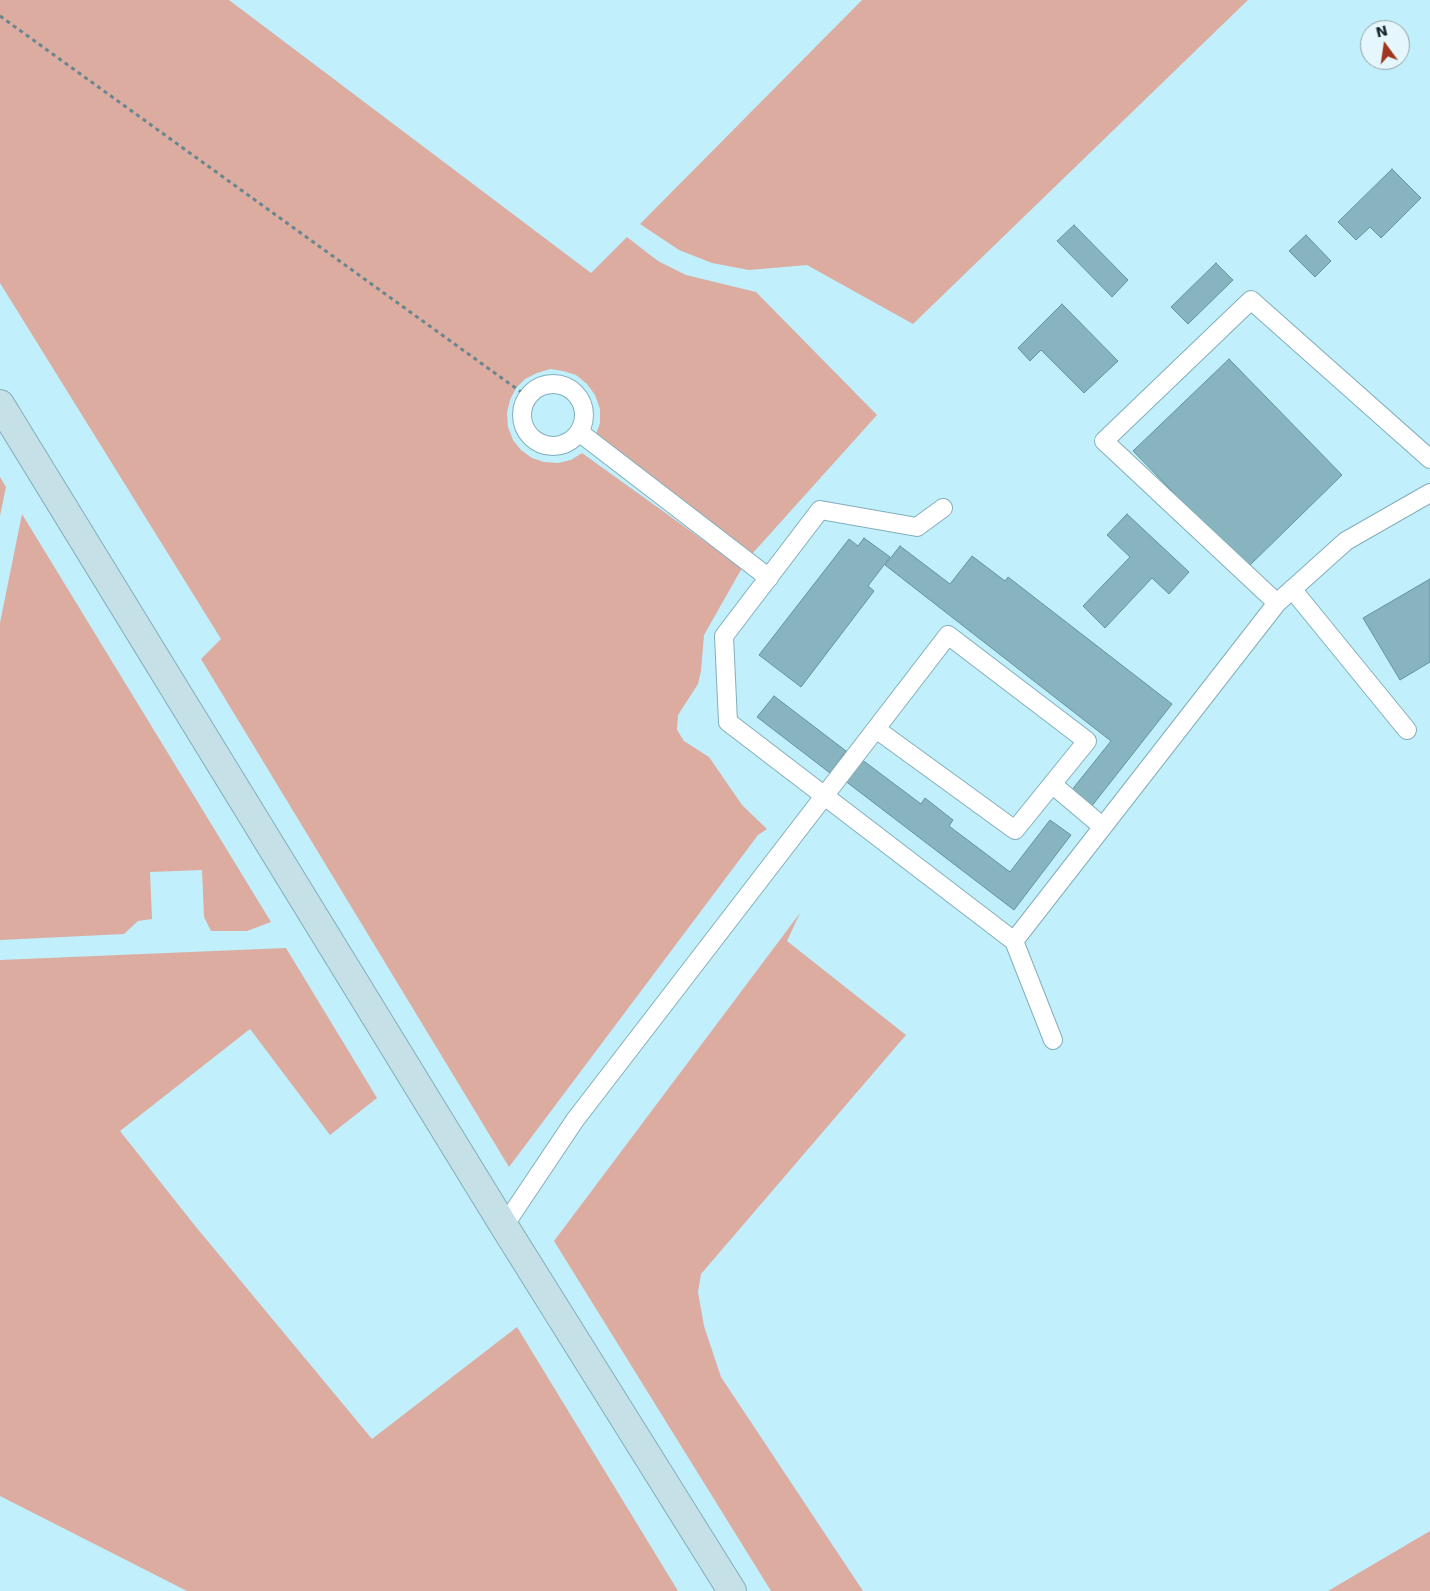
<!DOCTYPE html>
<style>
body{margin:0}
#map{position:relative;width:1430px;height:1591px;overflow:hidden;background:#c1effc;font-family:"DejaVu Sans",sans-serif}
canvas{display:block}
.north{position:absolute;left:1360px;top:20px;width:50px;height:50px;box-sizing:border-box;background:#e5f7fc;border:1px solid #92a3a8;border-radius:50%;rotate:346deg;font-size:14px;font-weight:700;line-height:20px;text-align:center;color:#15262b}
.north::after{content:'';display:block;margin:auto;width:18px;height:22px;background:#9f361e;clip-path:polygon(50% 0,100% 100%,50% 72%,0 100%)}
</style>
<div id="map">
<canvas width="1430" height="1591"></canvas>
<div class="north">N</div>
</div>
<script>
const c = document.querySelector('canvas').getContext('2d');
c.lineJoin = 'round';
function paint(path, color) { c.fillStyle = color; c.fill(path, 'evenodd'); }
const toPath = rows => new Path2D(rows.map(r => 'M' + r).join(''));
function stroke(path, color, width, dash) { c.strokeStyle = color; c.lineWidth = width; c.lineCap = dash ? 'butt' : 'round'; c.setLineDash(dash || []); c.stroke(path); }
const green = toPath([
 [0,0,229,0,591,273,627,237,658,261,686,275,756,292,877,415,752,554,595,437,600,423,600,409,595,395,587,384,576,375,563,371,550,369,537,373,525,379,516,388,510,400,507,413,508,427,513,440,521,450,532,458,544,462,558,463,571,460,582,453,742,568,704,635,701,671,698,684,678,715,677,730,684,741,709,757,742,805,767,829,758,835,509,1167,201,659,221,639,0,283],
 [862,0,1248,0,913,324,807,265,749,270,712,263,679,250,640,224],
 [0,477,6,487,0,516],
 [22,514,271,922,247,931,211,931,204,917,202,870,150,872,152,919,138,921,124,934,0,940,0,623],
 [800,913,787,941,906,1035,701,1274,698,1292,704,1326,721,1377,863,1591,771,1591,554,1241],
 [286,948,377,1098,330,1135,250,1029,120,1131,196,1227,372,1439,517,1327,678,1591,187,1591,0,1496,0,960],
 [1430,1531,1430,1591,1328,1591]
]);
const building = toPath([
 [1392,169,1421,198,1381,238,1370,227,1356,240,1338,222,1392,169],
 [1074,225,1128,280,1112,297,1057,241,1074,225],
 [1306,235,1331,261,1315,277,1289,251,1306,235],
 [1216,263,1233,280,1188,324,1171,307,1216,263],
 [1062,304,1118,361,1084,393,1041,350,1030,361,1018,348,1062,304],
 [1229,359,1342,475,1247,568,1133,451,1229,359],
 [1127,514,1189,572,1169,594,1152,578,1105,628,1083,606,1130,557,1107,535,1127,514],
 [864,538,890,557,868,586,874,591,801,687,759,655,849,539,858,546,864,538],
 [900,546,950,584,972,556,1005,581,1008,577,1172,704,1091,807,1071,791,1111,741,885,565,900,546],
 [1430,579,1430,662,1400,680,1363,618,1430,579],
 [774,696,846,751,830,773,757,717,774,696],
 [861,759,921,804,925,798,953,820,949,826,1010,872,1050,820,1071,835,1014,910,844,780,861,759]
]);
const path = toPath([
 [0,16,528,397]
]);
const lane = toPath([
 '522 415a31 31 0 1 1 62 0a31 31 0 1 1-62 0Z',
 [579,432,769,578],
 [943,508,917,527,820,510,724,636,728,722,1014,941,1277,603,1346,541,1430,493],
 [1292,589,1407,730],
 [1277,603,1104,441,1251,300,1430,459],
 [1052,784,1103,827],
 [1014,941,1053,1040],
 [504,1226,575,1120,825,795,948,635,1087,741,1015,830,876,729]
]);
const secondary = toPath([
 [0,404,504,1226,732,1591]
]);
paint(green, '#dcaca0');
paint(building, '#88b4c0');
stroke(building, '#67929e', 1);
stroke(lane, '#83aeba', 20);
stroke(secondary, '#83aeba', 30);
stroke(path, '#67868f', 3, [4, 4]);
stroke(lane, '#fff', 18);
stroke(secondary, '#c5e1e7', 28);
</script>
